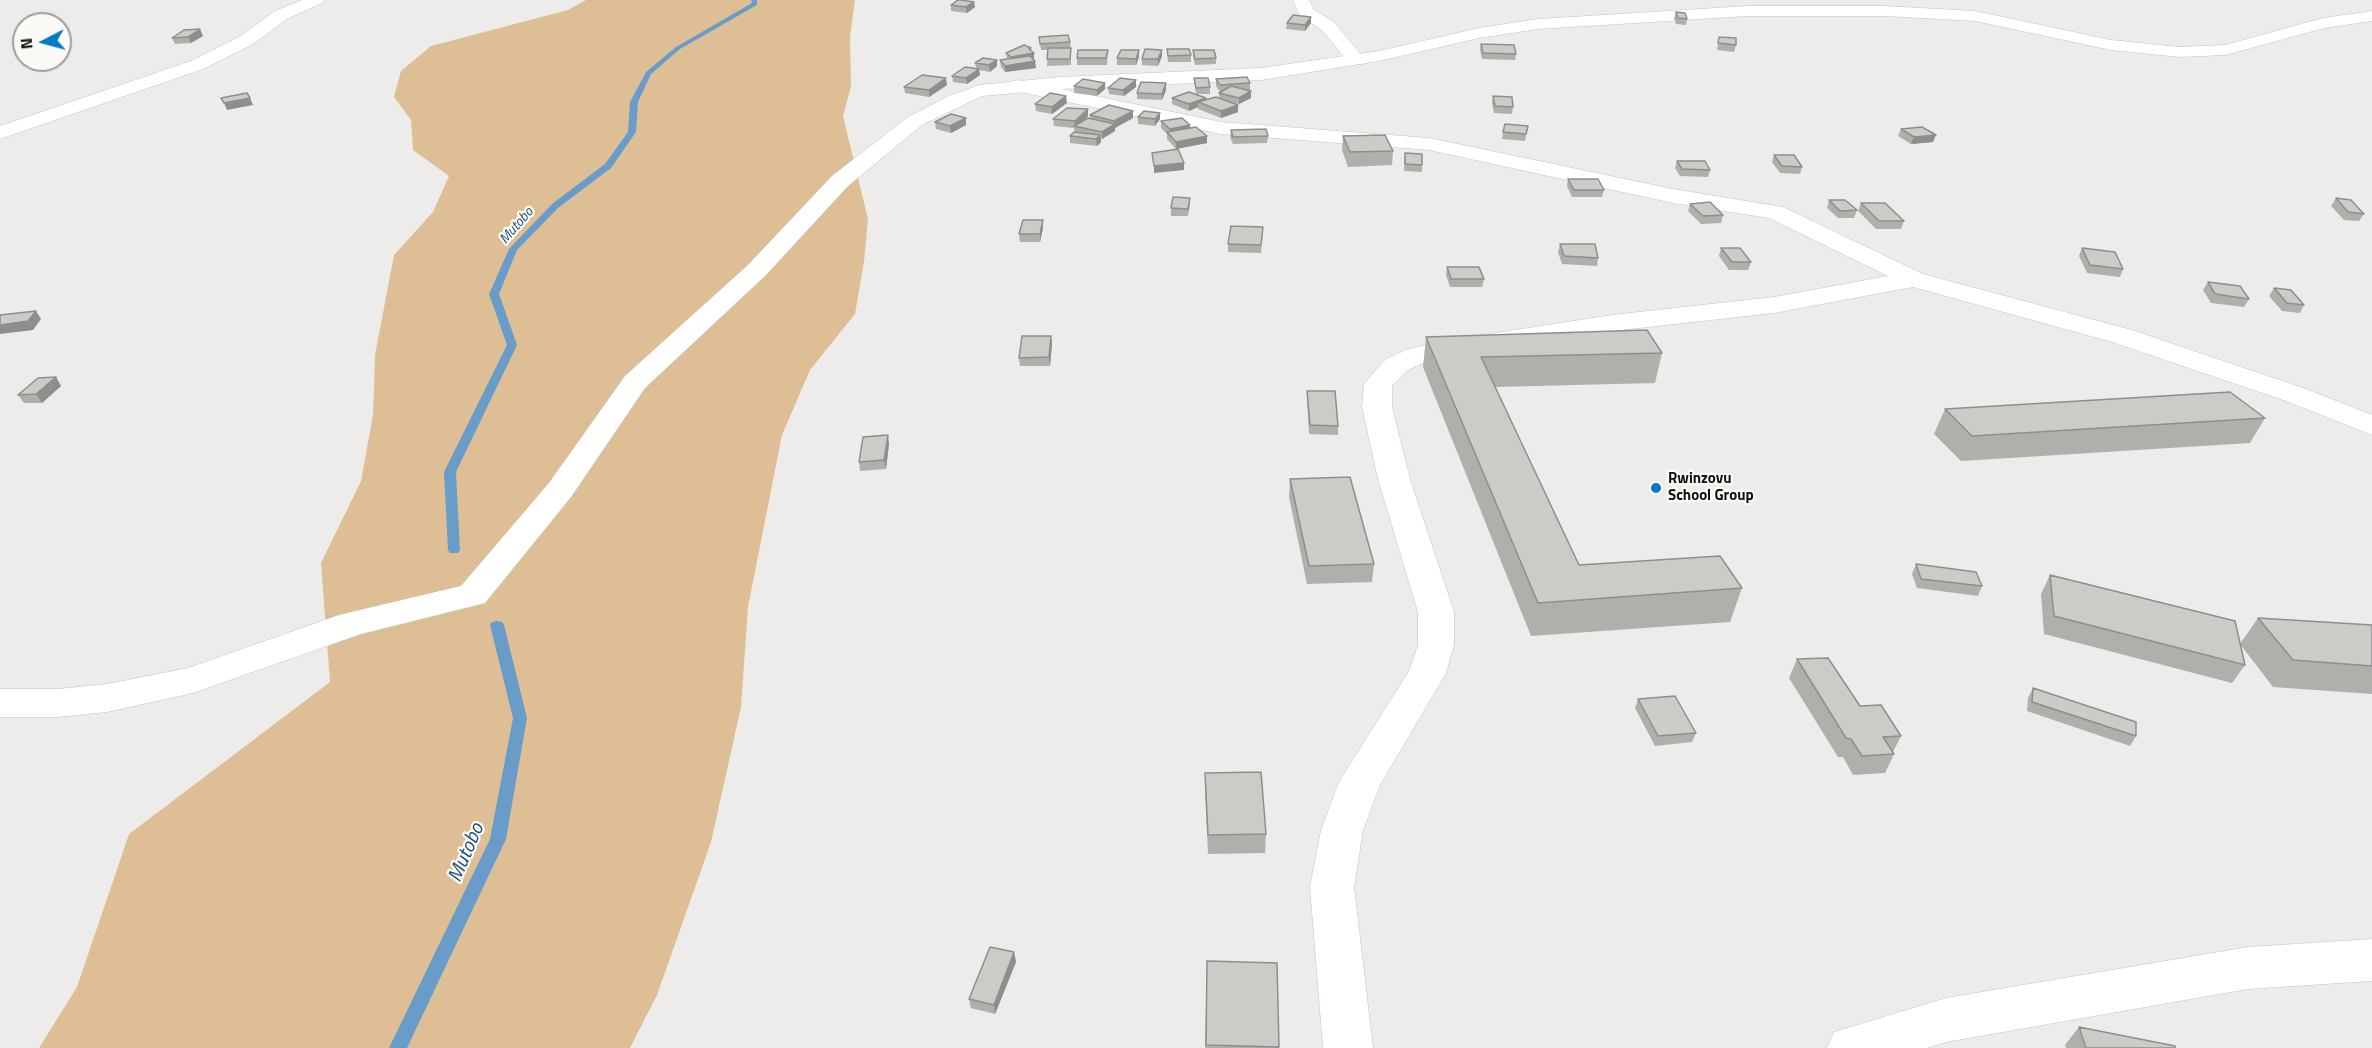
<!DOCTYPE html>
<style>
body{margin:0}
#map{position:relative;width:2372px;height:1048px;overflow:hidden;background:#eeecea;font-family:"Titillium Web",sans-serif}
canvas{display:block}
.north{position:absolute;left:12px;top:12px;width:60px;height:60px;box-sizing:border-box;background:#fcfaf7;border:2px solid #9e9c9a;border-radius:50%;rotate:264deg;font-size:16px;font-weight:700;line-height:24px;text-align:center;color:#11100f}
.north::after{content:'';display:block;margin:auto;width:21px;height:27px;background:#027ac3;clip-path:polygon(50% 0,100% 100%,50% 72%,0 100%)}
</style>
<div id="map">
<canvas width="2372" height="1048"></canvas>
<div class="north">N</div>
</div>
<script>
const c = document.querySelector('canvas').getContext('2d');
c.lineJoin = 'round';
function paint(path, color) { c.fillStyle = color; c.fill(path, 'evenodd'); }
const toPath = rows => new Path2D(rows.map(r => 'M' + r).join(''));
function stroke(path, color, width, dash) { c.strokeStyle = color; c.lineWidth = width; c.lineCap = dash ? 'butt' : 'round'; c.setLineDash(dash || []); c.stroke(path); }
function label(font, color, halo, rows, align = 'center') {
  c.font = font + ' "Titillium Web",sans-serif'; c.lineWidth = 4.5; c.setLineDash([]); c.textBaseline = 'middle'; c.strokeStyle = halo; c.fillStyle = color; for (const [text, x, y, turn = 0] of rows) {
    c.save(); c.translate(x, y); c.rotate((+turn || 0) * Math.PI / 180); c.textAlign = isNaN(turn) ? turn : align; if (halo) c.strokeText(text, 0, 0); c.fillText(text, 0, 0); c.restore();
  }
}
const green = toPath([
 [586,0,855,0,850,37,851,86,843,116,868,219,864,262,855,314,810,370,782,435,748,607,741,707,711,842,657,995,630,1048,39,1048,77,987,129,834,330,682,321,563,361,481,373,415,375,355,394,255,433,212,449,176,413,150,411,120,394,97,401,71,431,46,568,10]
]);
const stream = toPath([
 [751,0,757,0,757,5,680,49,651,74,638,102,636,132,611,168,558,208,517,250,499,294,517,345,456,472,460,550,458,553,450,553,448,550,444,472,507,345,489,294,509,249,552,204,605,164,628,132,630,102,646,72,676,47,752,3,751,0],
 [497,621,502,622,504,625,527,718,506,839,407,1048,389,1048,490,839,513,718,490,625,492,622,497,621]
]);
const minor = toPath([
 [302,0,324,0,322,3,287,19,253,44,203,69,0,139,0,126,191,61,241,36,275,11,302,0],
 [1293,0,1309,0,1313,9,1334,22,1365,60,1362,64,1350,64,1322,30,1300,16,1293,0],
 [1018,80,1221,122,1429,138,1673,189,1783,207,1923,274,2132,330,2306,389,2372,415,2372,435,2286,401,2112,342,1913,287,1774,313,1612,331,1450,356,1427,361,1406,371,1392,386,1392,407,1410,479,1454,612,1454,645,1446,673,1380,785,1363,830,1354,887,1373,1048,1323,1048,1310,887,1321,830,1339,782,1409,671,1418,645,1418,612,1378,479,1362,407,1364,385,1368,379,1386,359,1408,349,1450,340,1612,315,1774,297,1888,276,1769,218,1673,203,1429,150,1221,134,1011,90,1009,86,1011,82,1018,80],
 [2372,939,2372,981,2248,989,1946,1042,1927,1048,1827,1048,1834,1032,1946,998,2248,947,2372,939]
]);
const primary = toPath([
 [1748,6,1885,6,1975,11,2111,40,2180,47,2225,45,2323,18,2372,11,2372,21,2324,28,2226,55,2180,57,2111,50,1975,21,1885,16,1748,16,1538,29,1479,38,1379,61,1261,80,1060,89,982,96,922,125,848,186,766,275,645,388,571,497,485,603,361,634,193,693,107,712,58,717,0,717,0,689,58,689,107,684,188,668,339,615,461,586,549,483,625,376,748,265,832,176,908,117,949,96,979,85,1060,77,1261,68,1379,51,1479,28,1538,19,1748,6]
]);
const wall = toPath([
 [951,5,975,7,967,13,951,11],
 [1676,12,1687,19,1686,25,1676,24,1674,18],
 [1287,23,1311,23,1305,31,1286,29],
 [203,36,191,43,175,44,172,38],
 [1039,37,1070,42,1071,54,1071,65,1047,66,1048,50,1041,50],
 [1719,37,1736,45,1734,52,1717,50],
 [1481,44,1516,54,1515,60,1482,59,1480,50],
 [1167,49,1191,55,1191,62,1168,62],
 [1108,50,1107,65,1077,65,1077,58],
 [1193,50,1216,58,1216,64,1195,65,1193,56],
 [1031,51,1034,53,1033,59,1036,68,1005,72,1001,67,1000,60,1007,59,1006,53],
 [1162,56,1158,66,1142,65,1142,59],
 [1139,57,1136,65,1117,65,1117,58],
 [997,60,997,66,990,72,979,70,980,75,967,84,953,82,952,76,976,68,975,63],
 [1194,78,1210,87,1210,94,1196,94,1206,98,1206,100,1219,98,1219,93,1221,92,1220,92,1216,86,1216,79,1250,83,1250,90,1247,90,1251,91,1251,98,1239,104,1230,102,1238,105,1238,112,1221,118,1198,109,1198,107,1189,111,1172,104,1172,98,1196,94],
 [947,85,929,97,905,93,904,87],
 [1074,86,1105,89,1097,96,1074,93],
 [1136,87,1124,96,1109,94,1108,88],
 [1166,90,1162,100,1137,99,1137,93],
 [1493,96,1513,107,1512,114,1494,113,1492,103],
 [1067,103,1052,114,1036,111,1035,104],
 [1133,111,1133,118,1115,128,1115,131,1102,139,1101,139,1101,142,1097,146,1070,143,1070,136,1075,132,1074,128,1054,126,1053,119,1088,116,1082,121,1090,119,1090,115],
 [1160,113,1160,119,1155,126,1138,124,1138,117],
 [1161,121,1190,125,1190,128,1207,143,1176,149,1167,139,1167,134,1161,128],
 [935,122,966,125,951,133,936,129],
 [1528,126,1525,141,1502,139,1503,132],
 [1901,129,1933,142,1911,144,1898,136],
 [1231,130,1268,136,1267,143,1233,144,1230,137],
 [1343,136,1393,151,1392,165,1348,167,1342,150],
 [1405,153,1422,165,1422,172,1404,171],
 [1774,155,1802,167,1800,174,1780,173,1772,162],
 [1677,161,1710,170,1708,177,1680,176,1675,168],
 [1568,179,1604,190,1602,197,1572,197,1567,186],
 [1190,198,1190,205,1188,216,1171,216,1171,208],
 [2336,198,2364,214,2359,221,2344,220,2331,206],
 [1829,200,1857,210,1854,218,1838,218,1827,208],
 [1861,203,1904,221,1901,229,1876,229,1858,211],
 [1690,204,1723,215,1721,223,1701,224,1688,211],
 [1043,220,1043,228,1040,242,1020,242,1019,234],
 [1263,227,1261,253,1228,252,1228,244],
 [1560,244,1598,258,1597,266,1562,264,1558,252],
 [1721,248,1751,262,1748,270,1729,270,1719,256],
 [2082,248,2123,269,2120,277,2087,273,2079,256],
 [1447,267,1484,279,1482,287,1450,287,1446,275],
 [2208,282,2249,299,2244,307,2211,303,2203,290],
 [2274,288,2304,305,2300,313,2282,311,2269,296],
 [1051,336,1052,344,1050,366,1020,366,1019,358],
 [1426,337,1662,353,1655,383,1495,387,1579,565,1742,588,1730,622,1531,636,1423,367],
 [56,377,61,386,42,403,24,403,18,395],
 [1307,391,1338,426,1338,435,1309,434,1307,399],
 [1945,409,2265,418,2250,443,1961,461,1934,434],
 [889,444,886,469,860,471,859,462],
 [1290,479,1374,564,1372,582,1307,584,1289,497],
 [1916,564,1982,586,1978,596,1917,588,1912,574],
 [2050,575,2240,644,2258,618,2372,625,2372,694,2273,687,2240,644,2245,665,2232,683,2044,634,2041,594],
 [1797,659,1901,736,1893,752,1894,754,1885,773,1853,775,1843,757,1838,757,1789,678],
 [2033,688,2136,736,2130,746,2027,711,2028,698],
 [1638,699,1696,733,1692,742,1655,746,1635,708],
 [1205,773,1266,834,1265,853,1208,854,1205,792],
 [1014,952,1016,962,995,1014,971,1008,969,999],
 [1207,961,1277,963,1279,1048,1205,1048],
 [2079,1027,2175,1048,2066,1048,2065,1045]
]);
const shadedWall = toPath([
 [974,2,975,7,967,13,966,7],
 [1311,17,1311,23,1305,31,1305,25],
 [200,29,203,36,191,43,188,37],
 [1031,48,1031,53,1034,53,1034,59,1012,63,1011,57],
 [1139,50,1139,57,1136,65,1136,59],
 [1162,50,1162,56,1158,66,1158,59],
 [997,60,997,66,990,72,989,65],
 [1035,61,1036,68,1005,72,1005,66],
 [979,69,980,75,967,84,966,78],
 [946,78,947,85,929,97,929,90],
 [1136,80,1136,87,1124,96,1123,90],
 [1105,83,1105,89,1097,96,1097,90],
 [1166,83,1166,90,1162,100,1162,94],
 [1251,91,1251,98,1239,104,1239,98],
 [1066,96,1067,103,1052,114,1052,107],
 [250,98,253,105,227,110,224,103],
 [1206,98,1206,104,1198,102,1198,107,1189,111,1189,104],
 [1238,105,1238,112,1221,118,1221,111],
 [1088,109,1088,116,1077,127,1075,126,1075,121],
 [1133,111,1133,118,1115,128,1115,131,1102,139,1102,132,1114,125,1114,121],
 [1160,113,1160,119,1155,126,1155,119],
 [966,118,966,125,951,133,950,126],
 [1190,125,1190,132,1170,136,1170,129],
 [1100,135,1101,142,1097,146,1096,139],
 [1936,135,1933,142,1911,144,1914,137],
 [1207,136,1207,143,1176,149,1176,142],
 [1184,163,1184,170,1154,173,1154,166],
 [1043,220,1043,228,1040,242,1040,234],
 [36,311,41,319,33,330,0,334,0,325],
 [1051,336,1052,344,1050,366,1049,357],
 [56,377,61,386,42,403,36,394],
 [888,435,889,444,886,469,884,460],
 [1014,952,1016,962,995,1014,994,1005]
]);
const building = toPath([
 [958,0,961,0,974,2,966,7,951,5,958,0],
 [1676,12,1685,13,1687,19,1678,18,1676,12],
 [1293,15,1311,17,1305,25,1287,23,1293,15],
 [200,29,188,37,172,38,184,30,200,29],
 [1068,35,1070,42,1040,44,1039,37,1068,35],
 [1719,37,1736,38,1736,45,1718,43,1719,37],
 [1481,44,1514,45,1516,54,1483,53,1481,44],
 [1024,45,1031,48,1029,49,1034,53,1011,57,1006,53,1024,45],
 [1048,48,1071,48,1070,59,1047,59,1048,48],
 [1145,49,1162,50,1158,59,1142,59,1145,49],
 [1167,49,1189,49,1191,55,1168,56,1167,49],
 [1078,50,1108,50,1106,58,1077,58,1078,50],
 [1121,50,1139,50,1136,59,1117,58,1121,50],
 [1193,50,1214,50,1216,58,1195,59,1193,50],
 [1030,56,1035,61,1005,66,1000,60,1030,56],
 [983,58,997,60,989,65,975,63,983,58],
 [965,67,979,69,966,78,952,76,965,67],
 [922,75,946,78,929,90,904,87,922,75],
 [1247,77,1250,83,1220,85,1216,79,1247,77],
 [1120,78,1136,80,1123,90,1108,88,1120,78],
 [1194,78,1208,78,1210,87,1196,88,1194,78],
 [1083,79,1105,83,1097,90,1074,86,1083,79],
 [1141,82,1166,83,1162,94,1137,93,1141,82],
 [1231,86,1251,91,1239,98,1219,93,1231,86],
 [1189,92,1206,98,1189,104,1172,98,1189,92],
 [247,93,250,98,224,103,221,98,247,93],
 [1050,93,1066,96,1052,107,1035,104,1050,93],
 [1493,96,1512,97,1513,107,1495,106,1493,96],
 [1216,97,1238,105,1221,111,1198,102,1216,97],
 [1109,105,1133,111,1114,121,1090,115,1109,105],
 [1067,108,1088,109,1075,121,1053,119,1067,108],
 [1144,111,1160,113,1155,119,1138,117,1144,111],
 [951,114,966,118,950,126,935,122,951,114],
 [1088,118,1115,124,1102,132,1074,126,1088,118],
 [1182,118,1190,125,1170,129,1161,121,1182,118],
 [1505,124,1528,126,1526,134,1503,132,1505,124],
 [1196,127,1207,136,1176,142,1167,132,1196,127],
 [1922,127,1936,135,1914,137,1901,129,1922,127],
 [1266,129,1268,136,1233,137,1231,130,1266,129],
 [1074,132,1100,135,1096,139,1070,136,1074,132],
 [1385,135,1393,151,1350,152,1343,136,1385,135],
 [1178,149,1184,163,1154,166,1152,153,1178,149],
 [1405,153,1422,154,1422,165,1405,164,1405,153],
 [1774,155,1794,155,1802,167,1782,166,1774,155],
 [1677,161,1705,161,1710,170,1682,169,1677,161],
 [1568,179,1598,179,1604,190,1574,190,1568,179],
 [1173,197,1190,198,1188,209,1171,208,1173,197],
 [2336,198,2351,200,2364,214,2348,212,2336,198],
 [1829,200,1845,200,1857,210,1840,211,1829,200],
 [1710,202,1723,215,1703,216,1690,204,1710,202],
 [1861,203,1885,203,1904,221,1879,221,1861,203],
 [1023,220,1043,220,1040,234,1019,234,1023,220],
 [1231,226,1263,227,1261,245,1228,244,1231,226],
 [1560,244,1595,244,1598,258,1564,256,1560,244],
 [1721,248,1740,248,1751,262,1732,262,1721,248],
 [2082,248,2115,252,2123,269,2090,265,2082,248],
 [1447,267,1479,267,1484,279,1451,279,1447,267],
 [2208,282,2240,286,2249,299,2215,294,2208,282],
 [2274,288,2291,290,2304,305,2287,303,2274,288],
 [36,311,28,321,0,325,0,315,36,311],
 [1647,330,1662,353,1481,357,1579,565,1720,556,1742,588,1538,603,1426,337,1647,330],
 [1022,336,1051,336,1049,357,1019,358,1022,336],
 [56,377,36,394,18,395,38,378,56,377],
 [1307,391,1335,391,1338,426,1310,425,1307,391],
 [2230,392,2265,418,1972,436,1945,409,2230,392],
 [888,435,884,460,859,462,863,437,888,435],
 [1350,477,1374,564,1309,566,1290,479,1350,477],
 [1916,564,1976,572,1982,586,1921,579,1916,564],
 [2050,575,2235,621,2245,665,2054,616,2050,575],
 [2258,618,2372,625,2372,666,2293,660,2258,618],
 [1828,658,1860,706,1881,705,1901,736,1883,737,1894,754,1862,756,1851,739,1846,738,1797,659,1828,658],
 [2033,688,2136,722,2136,736,2032,702,2033,688],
 [1675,696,1696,733,1658,736,1638,699,1675,696],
 [1261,772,1266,834,1208,835,1205,773,1261,772],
 [990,947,1014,952,994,1005,969,999,990,947],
 [1207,961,1277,963,1279,1047,1206,1045,1207,961],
 [2079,1027,2175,1046,2175,1048,2086,1048,2079,1027]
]);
const markers = [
 [1656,488,6,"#027ac3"]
];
const farWaternames = [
 ["Mutobo",517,226,-49]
];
const poiNames = [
 ["Rwinzovu",1668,479],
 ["School Group",1668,496]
];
const nearWaternames = [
 ["Mutobo",467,853,-67]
];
paint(green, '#debf95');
paint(stream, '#6a9cc9');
stroke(minor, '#c5c3c0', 1);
stroke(primary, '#c5c3c0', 1);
paint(minor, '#fff');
paint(primary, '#fff');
paint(wall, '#b0afac');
paint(shadedWall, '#908e8c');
paint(building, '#cdcbc8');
stroke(building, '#908e8c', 1.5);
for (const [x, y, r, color] of markers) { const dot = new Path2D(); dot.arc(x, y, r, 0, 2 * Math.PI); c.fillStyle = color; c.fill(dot); stroke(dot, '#fcfaf7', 2); }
label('italic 14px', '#164e79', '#fcfaf7', farWaternames);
label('bold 15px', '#11100f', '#fcfaf7', poiNames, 'left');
label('italic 20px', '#164e79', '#fcfaf7', nearWaternames);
</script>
